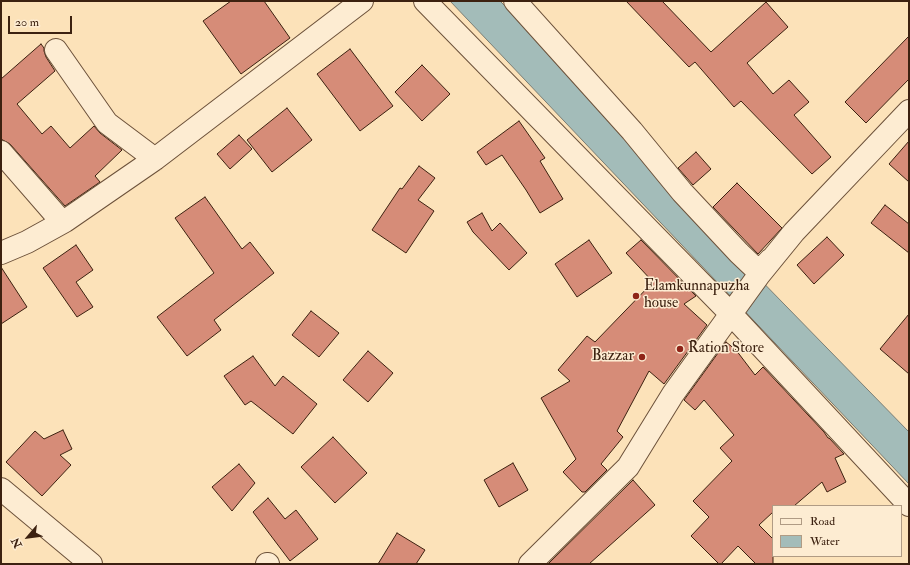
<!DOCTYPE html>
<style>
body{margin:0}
#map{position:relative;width:910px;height:565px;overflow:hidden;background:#fce2b9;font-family:"IM FELL Double Pica",serif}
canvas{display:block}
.frame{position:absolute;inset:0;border:2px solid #3c2110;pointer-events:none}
.legend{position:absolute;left:772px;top:505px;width:130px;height:52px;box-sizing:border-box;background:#fdecd2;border:1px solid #b09b84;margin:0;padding:5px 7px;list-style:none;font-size:12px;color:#3c2110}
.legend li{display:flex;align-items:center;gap:8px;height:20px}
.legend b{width:20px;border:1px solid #b09b84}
.north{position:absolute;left:8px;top:517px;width:40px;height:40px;-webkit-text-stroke:3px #fdecd2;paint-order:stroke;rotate:242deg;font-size:11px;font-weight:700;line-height:16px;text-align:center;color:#3c2110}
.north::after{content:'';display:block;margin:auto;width:14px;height:18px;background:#3c2110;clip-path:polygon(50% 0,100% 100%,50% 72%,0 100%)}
.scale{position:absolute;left:8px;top:16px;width:64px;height:18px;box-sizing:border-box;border:2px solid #3c2110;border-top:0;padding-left:5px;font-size:12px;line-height:14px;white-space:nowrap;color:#3c2110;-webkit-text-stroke:3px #fdecd2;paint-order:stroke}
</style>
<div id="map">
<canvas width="910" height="565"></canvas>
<div class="frame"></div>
<ul class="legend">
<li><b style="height:5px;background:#fdecd2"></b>Road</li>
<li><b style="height:11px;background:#a3bcb9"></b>Water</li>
</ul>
<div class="north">N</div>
<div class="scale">20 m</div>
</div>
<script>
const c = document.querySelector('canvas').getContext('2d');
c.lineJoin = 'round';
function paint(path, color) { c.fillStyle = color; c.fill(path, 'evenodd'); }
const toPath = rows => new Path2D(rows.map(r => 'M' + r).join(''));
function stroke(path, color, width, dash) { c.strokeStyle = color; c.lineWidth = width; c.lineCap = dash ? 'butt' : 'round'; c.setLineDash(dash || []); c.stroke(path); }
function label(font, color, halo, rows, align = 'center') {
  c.font = font + ' "IM FELL Double Pica",serif'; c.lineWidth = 3; c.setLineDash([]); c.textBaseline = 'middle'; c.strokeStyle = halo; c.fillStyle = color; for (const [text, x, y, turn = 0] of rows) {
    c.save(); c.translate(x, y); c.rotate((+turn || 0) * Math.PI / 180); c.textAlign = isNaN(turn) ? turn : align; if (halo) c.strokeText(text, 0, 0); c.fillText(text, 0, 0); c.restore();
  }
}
const water = toPath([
 [450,1,500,1,548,49,702,220,909,432,909,484,450,1]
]);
const building = toPath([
 [231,1,264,1,290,38,241,74,203,21,231,1],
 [626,1,662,1,711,52,766,2,788,27,747,63,773,94,789,80,809,102,794,115,831,157,812,174,741,101,734,107,695,62,689,67,626,1],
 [909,36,909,79,866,123,845,102,909,36],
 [41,44,44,48,44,51,46,57,55,71,17,104,42,134,51,126,70,148,94,126,100,133,122,150,95,176,100,182,65,206,10,144,1,139,1,79,41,44],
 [350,49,393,106,360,131,317,74,350,49],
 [422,65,450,94,422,121,395,92,422,65],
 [287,108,312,140,272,172,247,140,287,108],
 [519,121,545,158,540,161,563,199,540,213,526,190,502,155,486,165,477,152,519,121],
 [239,135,252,149,230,169,217,154,239,135],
 [909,141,909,182,889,164,909,141],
 [696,152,711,169,693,185,678,168,696,152],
 [419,166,435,178,418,200,434,211,406,253,372,230,400,188,402,189,419,166],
 [737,183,782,228,758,254,713,207,737,183],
 [205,197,242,249,250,242,274,273,214,320,221,330,187,356,157,317,214,273,175,218,205,197],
 [885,205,909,224,909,253,871,223,885,205],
 [482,213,492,231,500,223,527,253,509,270,473,232,467,222,482,213],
 [827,237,844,255,814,284,797,265,827,237],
 [589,240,612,273,577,297,555,264,589,240],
 [641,240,696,296,684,304,707,325,664,384,649,371,617,431,623,437,601,464,607,470,585,492,582,492,563,472,576,459,541,398,570,381,558,370,587,336,595,342,653,282,626,253,641,240],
 [76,245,93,270,76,282,93,307,77,317,43,268,76,245],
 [1,267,27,307,1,324,1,267],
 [311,311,339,333,319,357,292,335,311,311],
 [909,314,909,374,880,349,909,314],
 [726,342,736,350,755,375,763,367,824,432,828,438,829,438,844,454,835,458,846,482,827,492,822,482,794,506,773,506,773,512,759,525,773,539,773,564,756,564,738,546,721,564,719,564,691,536,709,517,693,501,732,461,720,448,734,435,704,400,695,410,684,400,726,342],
 [368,351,393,373,368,402,343,380,368,351],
 [253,356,275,386,283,376,317,404,293,434,251,401,245,405,224,376,253,356],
 [63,430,72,449,60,455,71,465,42,496,6,462,35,431,44,439,63,430],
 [333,437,367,473,335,503,301,467,333,437],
 [513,463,528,490,499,507,484,480,513,463],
 [239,464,255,483,232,511,212,487,239,464],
 [633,480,655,505,589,564,548,564,633,480],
 [268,498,285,519,296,510,318,539,290,561,253,512,268,498],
 [397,533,425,550,416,564,378,564,397,533]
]);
const street = toPath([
 [425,1,731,314,909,505],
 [515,1,632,131,682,192,739,253,759,272,770,260],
 [56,50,107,123,155,159],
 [1,152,62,222],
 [1,253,27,242,65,221,155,159,362,1],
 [1,489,91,564],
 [267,564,268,564],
 [530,564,628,467,673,394,759,275,794,232,909,111]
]);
const markers = [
 [636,296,4,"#8f2418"],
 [680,349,4,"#8f2418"],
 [642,357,4,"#8f2418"]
];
const poiNames = [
 ["Elamkunnapuzha",644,287],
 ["house",644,304],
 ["Ration Store",688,349],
 ["Bazzar",634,357,"right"]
];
paint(water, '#a3bcb9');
stroke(water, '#7a7e75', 1);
paint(building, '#d68c78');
stroke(building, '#3c2110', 1);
stroke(street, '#6c513a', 24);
stroke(street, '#fdecd2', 22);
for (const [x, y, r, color] of markers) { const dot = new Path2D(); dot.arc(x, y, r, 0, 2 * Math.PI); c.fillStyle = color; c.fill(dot); stroke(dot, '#fdecd2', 1.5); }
label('15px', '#3c2110', '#fdecd2', poiNames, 'left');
</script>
